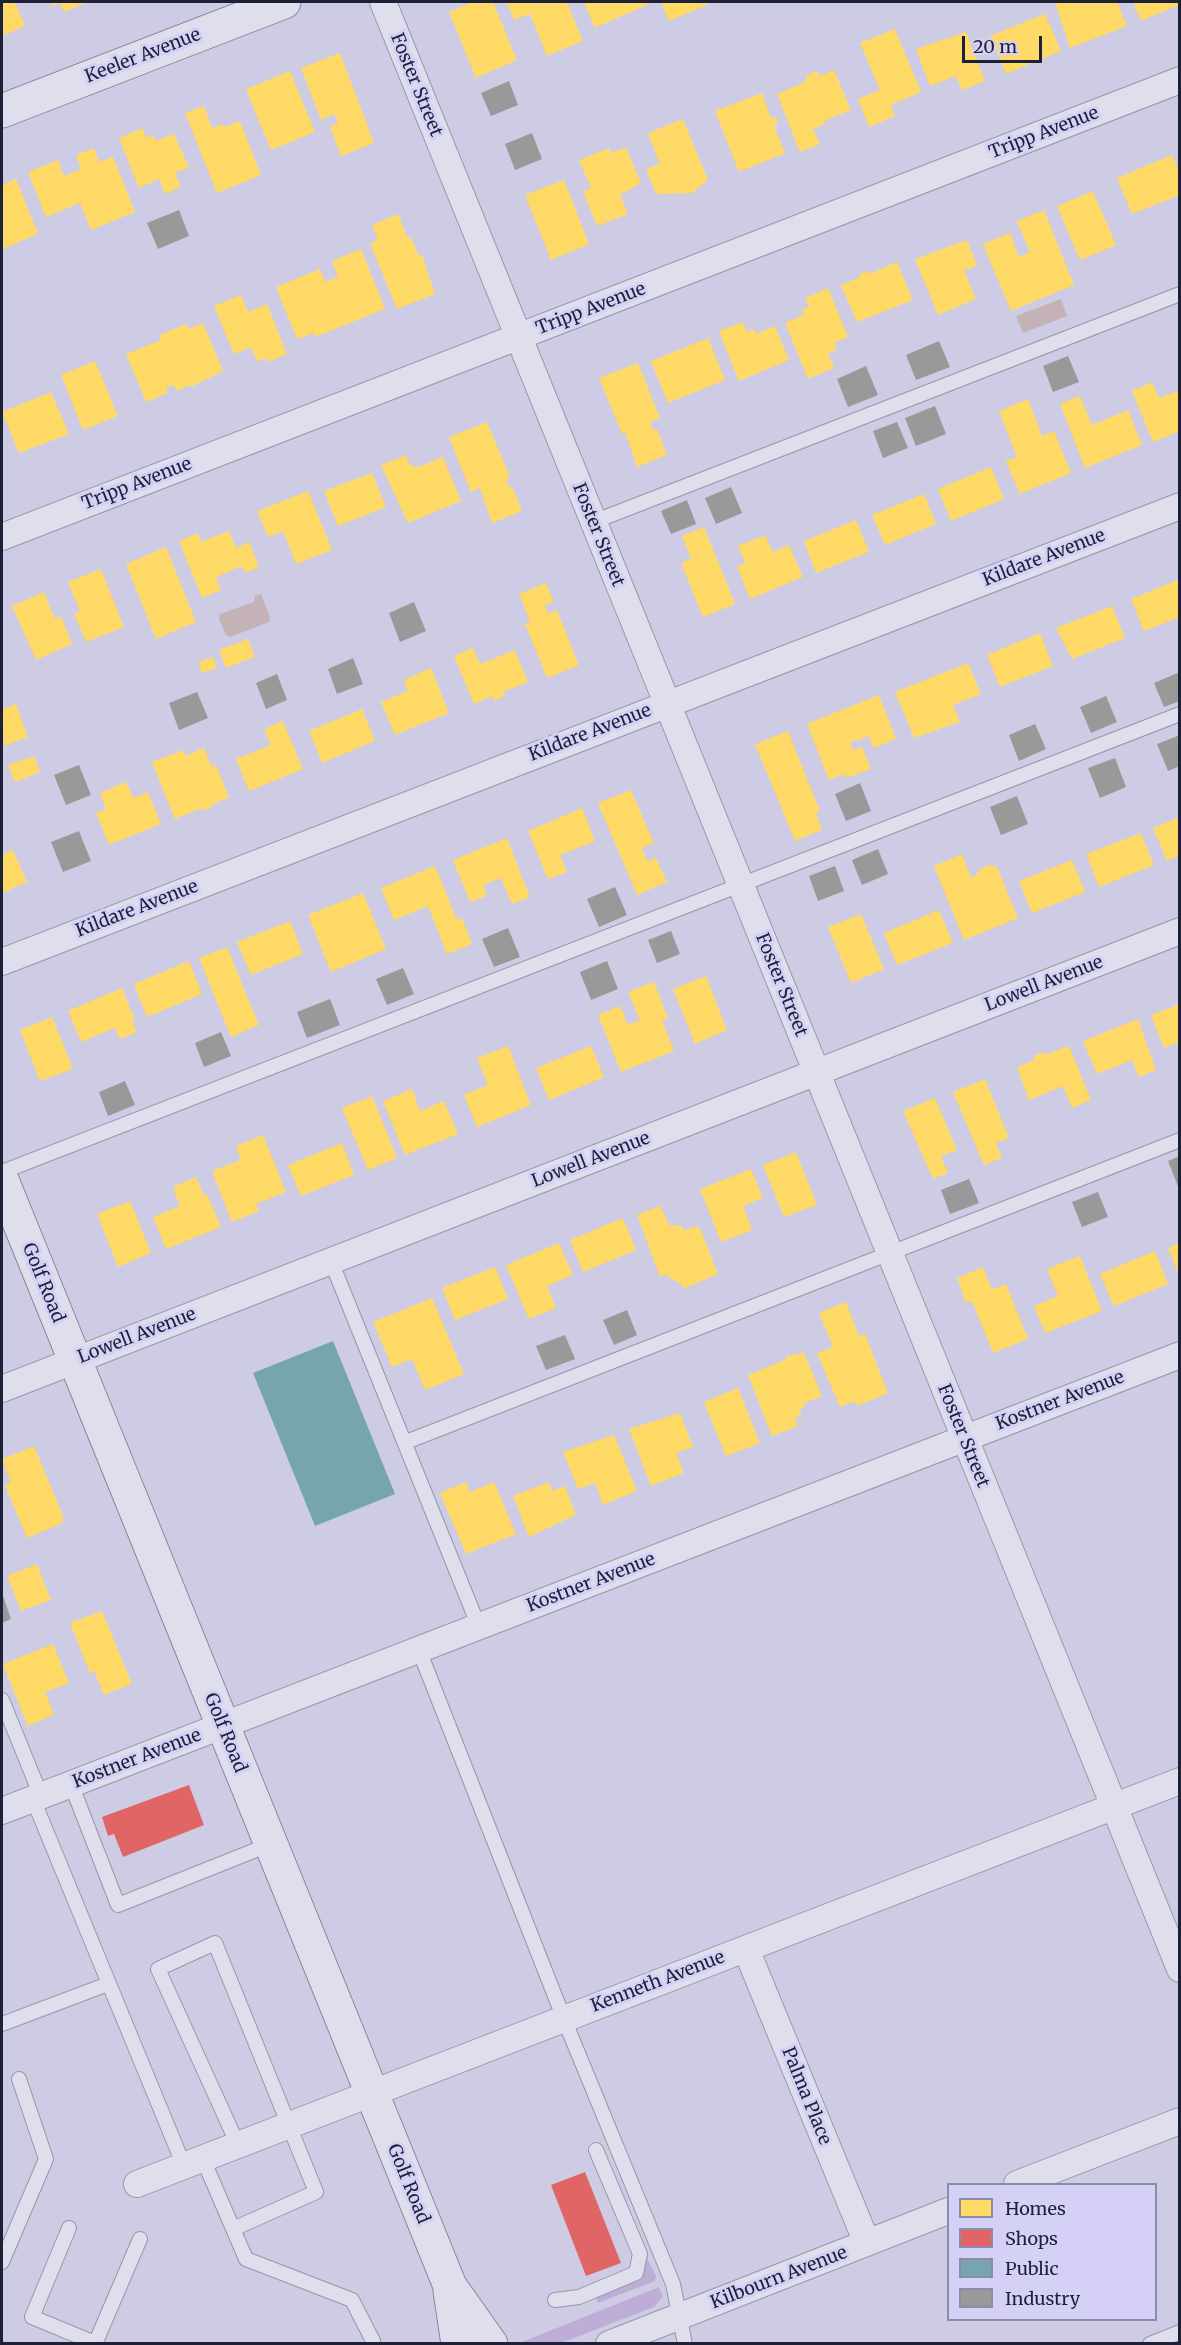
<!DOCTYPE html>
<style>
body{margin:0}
#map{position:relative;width:1181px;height:2345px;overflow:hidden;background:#cdcce4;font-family:Merriweather,serif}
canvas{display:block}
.frame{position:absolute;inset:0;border:3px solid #1d2138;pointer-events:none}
.legend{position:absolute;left:947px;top:2183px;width:210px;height:138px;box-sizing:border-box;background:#d5d1f6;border:2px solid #8b8baa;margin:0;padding:8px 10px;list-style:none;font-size:18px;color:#1d2138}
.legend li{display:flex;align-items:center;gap:12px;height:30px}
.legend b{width:30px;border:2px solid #8b8baa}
.scale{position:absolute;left:962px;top:36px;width:80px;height:27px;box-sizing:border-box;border:3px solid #1d2138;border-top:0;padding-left:8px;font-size:18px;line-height:21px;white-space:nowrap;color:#1d2138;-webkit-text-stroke:4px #d5d1f6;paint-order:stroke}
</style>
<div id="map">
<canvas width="1181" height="2345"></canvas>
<div class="frame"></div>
<ul class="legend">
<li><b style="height:16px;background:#ffd966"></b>Homes</li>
<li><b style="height:16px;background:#e06666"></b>Shops</li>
<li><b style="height:16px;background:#76a5af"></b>Public</li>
<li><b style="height:16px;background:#999"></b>Industry</li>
</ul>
<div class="scale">20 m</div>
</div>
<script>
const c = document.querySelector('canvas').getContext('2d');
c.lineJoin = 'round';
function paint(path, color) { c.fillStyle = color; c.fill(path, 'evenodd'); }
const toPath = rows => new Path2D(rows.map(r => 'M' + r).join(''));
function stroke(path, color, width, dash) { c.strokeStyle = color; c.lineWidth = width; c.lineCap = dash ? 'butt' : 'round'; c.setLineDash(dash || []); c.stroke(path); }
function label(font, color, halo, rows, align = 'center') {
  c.font = font + ' Merriweather,serif'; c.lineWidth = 6; c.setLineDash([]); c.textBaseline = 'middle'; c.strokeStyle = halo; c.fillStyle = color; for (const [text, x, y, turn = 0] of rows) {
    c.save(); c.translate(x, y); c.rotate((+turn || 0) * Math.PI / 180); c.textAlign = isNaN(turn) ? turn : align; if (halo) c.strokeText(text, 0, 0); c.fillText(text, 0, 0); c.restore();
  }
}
const green = toPath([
 [646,2256,656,2276,655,2281,598,2303,595,2296],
 [659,2287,663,2297,654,2307,561,2343,522,2342]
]);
const water = toPath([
 [1061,299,1067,316,1023,333,1016,316],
 [261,594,270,617,269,622,230,637,226,635,219,619,220,614,254,602,255,596]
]);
const homes = toPath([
 [2,2,15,2,25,26,2,36],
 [51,2,88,2,64,12,60,3,53,6],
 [473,2,493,2,517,60,476,78,449,12],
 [507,2,567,2,583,41,547,56,530,14,514,20],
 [584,2,648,2,649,4,595,28],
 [661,2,705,2,707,5,669,21],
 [1055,2,1117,2,1127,26,1070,48],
 [1133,2,1178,2,1179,5,1141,21],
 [1045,14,1061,51,1006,74,990,36],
 [895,29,921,92,891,105,895,116,869,127,858,99,880,90,860,43],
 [966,32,985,81,962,90,956,76,930,86,916,49],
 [340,53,374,143,341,156,330,127,338,123,334,114,321,120,301,68],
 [834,70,851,110,824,121,825,124,813,129,820,144,800,152,777,94,805,82,807,75,816,71,820,76],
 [290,71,315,132,271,150,246,89],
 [762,93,771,118,775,116,778,124,774,126,785,153,739,172,715,111],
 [204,106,212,128,222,124,224,127,240,121,261,175,217,193,185,113],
 [683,119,708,180,692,193,656,194,646,169,660,164,648,133],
 [143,128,146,138,153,135,156,141,174,134,189,167,175,173,181,187,165,194,159,179,139,188,119,138],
 [626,147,641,183,620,195,628,214,597,226,583,191,591,188,579,160,609,148,611,153],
 [94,148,99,162,113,157,135,212,91,230,80,203,46,217,28,172,58,160,64,176,81,169,76,155],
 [1172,155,1180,174,1180,195,1132,214,1117,178],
 [16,179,38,234,2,249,2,185],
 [564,180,589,244,551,260,525,195],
 [1093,191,1116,245,1080,260,1057,206],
 [1044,210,1074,285,1011,311,983,244,1010,233,1019,257,1030,252,1017,221],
 [398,214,408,239,411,237,419,256,422,255,435,294,397,309,370,243,378,240,372,225],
 [967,240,977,265,964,271,976,299,938,315,915,259],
 [361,249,385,309,315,337,314,333,297,339,276,287,320,269,325,282,338,277,332,261],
 [897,262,913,300,857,322,841,285,860,277,859,274,867,271,869,274],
 [828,288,848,337,834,343,837,350,828,353,834,368,808,379,785,323,804,315,801,310,809,307,805,298],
 [241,295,248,312,267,304,287,354,268,362,266,358,257,361,251,347,234,354,214,306],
 [743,322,747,332,754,329,756,334,775,326,789,360,739,381,719,331],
 [203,323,223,371,191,387,190,385,176,391,174,385,166,388,168,393,146,402,126,354,161,340,160,335,186,324,188,329],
 [708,338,725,380,668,403,651,361],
 [95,361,118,416,83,430,61,375],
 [638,363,660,418,650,422,653,430,657,429,667,455,637,467,625,432,622,434,599,378],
 [1152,382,1159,398,1180,390,1180,431,1153,442,1132,391],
 [51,392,69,434,19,453,2,412],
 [1080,396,1092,425,1128,410,1142,445,1085,468,1060,404],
 [1028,399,1042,436,1054,431,1071,473,1020,494,1006,461,1017,457,999,411],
 [487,422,510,477,506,479,509,487,512,486,522,511,492,523,480,488,471,492,449,437],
 [406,455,410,465,418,467,443,457,461,501,408,523,381,465],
 [991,467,1004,499,951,521,938,489],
 [372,473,386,507,338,526,324,491],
 [308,491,332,550,296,564,283,531,268,537,257,511],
 [924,494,936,524,885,545,872,515],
 [856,520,869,552,816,573,804,541],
 [704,527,735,604,703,617,681,563,691,559,682,536],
 [229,531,236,548,249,542,259,567,245,573,242,566,216,577,221,590,202,598,179,541,198,533,201,542],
 [765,535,773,552,789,545,803,577,750,599,737,566,745,563,738,546],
 [166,547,196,622,156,639,126,564],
 [101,569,124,627,86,642,74,613,80,611,68,582],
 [1180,579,1180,617,1144,631,1131,599],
 [546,583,554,602,545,605,548,614,557,610,579,665,547,678,525,624,530,621,519,594],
 [44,592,55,619,61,616,72,644,36,660,12,606],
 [1112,606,1125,638,1072,659,1056,628],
 [1040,633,1053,666,1000,687,987,655],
 [248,639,255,657,226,668,219,650],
 [473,648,480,664,515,650,528,682,503,692,505,696,494,701,492,696,474,704,454,656],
 [213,657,217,668,202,673,198,662],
 [968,663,981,694,953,705,960,722,914,738,895,692],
 [431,668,449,713,395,735,381,702,408,691,404,680],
 [879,695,896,739,873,748,869,736,850,743,853,750,862,747,871,769,846,778,845,774,829,780,807,724],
 [16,704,28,737,4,746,2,709],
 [362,709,375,741,322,763,309,731],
 [283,721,303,769,249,791,236,759,271,745,264,729],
 [788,731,820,811,816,813,822,830,795,841,755,744],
 [204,748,212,767,216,765,229,797,211,805,212,807,203,811,202,808,175,819,152,762,183,750,185,756],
 [34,756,40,772,15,782,8,765],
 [126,782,133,798,148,792,161,824,109,845,96,813,106,809,100,793],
 [631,790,654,843,642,848,647,861,656,858,667,882,637,895,598,803],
 [582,808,595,841,560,855,567,872,548,879,528,831],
 [1180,817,1180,855,1167,861,1153,828],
 [1141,833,1154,865,1099,887,1086,854],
 [507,838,530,897,512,904,501,878,483,885,487,896,470,902,453,860],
 [13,850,27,882,2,893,2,855],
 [962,854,971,877,977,875,978,870,990,865,997,867,1018,918,964,940,934,866],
 [1072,860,1085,892,1032,913,1019,881],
 [435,866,457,920,462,918,472,944,447,954,428,906,394,920,381,888],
 [363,893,386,949,331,972,308,915],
 [939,910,953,943,897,965,884,933],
 [861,914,884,969,851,983,828,927],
 [290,921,303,954,251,975,237,942],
 [227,947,259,1025,231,1037,199,958],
 [189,961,202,994,147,1017,134,984],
 [706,976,727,1030,695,1044,673,989],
 [654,982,668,1018,662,1021,674,1051,621,1072,598,1015,620,1006,628,1025,640,1020,628,992],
 [122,988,135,1020,132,1021,137,1032,120,1039,115,1028,81,1042,68,1011],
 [1180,1004,1180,1042,1164,1048,1151,1015],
 [52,1017,73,1069,40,1081,20,1030],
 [1138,1019,1156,1070,1139,1077,1132,1060,1097,1074,1083,1041],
 [508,1046,531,1105,477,1127,464,1095,488,1085,477,1058],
 [591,1046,604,1077,549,1100,536,1068],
 [1069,1046,1091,1100,1072,1108,1063,1086,1029,1100,1017,1067,1035,1060,1033,1056,1044,1052,1045,1055],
 [985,1079,1009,1138,996,1143,1002,1158,984,1165,953,1092],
 [412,1089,420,1111,444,1101,458,1134,405,1155,383,1101],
 [372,1096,397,1158,368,1170,342,1108],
 [935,1098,957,1150,941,1156,948,1173,933,1179,903,1111],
 [263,1135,286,1192,256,1204,259,1211,232,1222,212,1171,241,1160,236,1146],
 [342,1143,354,1175,301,1196,288,1165],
 [796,1152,817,1205,784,1217,763,1165],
 [751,1169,763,1198,743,1206,752,1230,721,1242,700,1189],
 [196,1177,204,1196,207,1194,221,1227,166,1249,153,1217,180,1206,173,1187],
 [130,1201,151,1253,118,1267,97,1214],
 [660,1206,670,1226,679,1225,684,1230,699,1226,718,1274,683,1289,680,1283,669,1278,667,1274,660,1277,637,1215],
 [623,1218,636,1250,583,1272,570,1240],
 [559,1243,573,1275,547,1286,556,1308,529,1319,506,1265],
 [1179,1243,1179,1275,1168,1248],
 [1155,1251,1168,1284,1114,1306,1100,1274],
 [1080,1256,1102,1311,1045,1333,1034,1306,1058,1296,1047,1269],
 [495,1267,508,1299,455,1320,442,1288],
 [983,1267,992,1289,1006,1284,1028,1339,993,1353,972,1301,966,1303,957,1278],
 [432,1298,464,1374,425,1390,412,1359,392,1367,373,1322],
 [846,1302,859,1336,865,1334,888,1393,857,1406,855,1401,840,1407,817,1353,833,1347,819,1313],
 [804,1353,822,1396,803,1404,805,1407,799,1409,802,1415,795,1418,798,1426,772,1436,748,1375,785,1360,787,1356],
 [738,1388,760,1443,726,1456,704,1402],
 [680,1413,693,1447,676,1453,684,1473,651,1486,629,1429],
 [614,1435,637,1491,603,1505,595,1483,578,1489,563,1452],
 [34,1446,64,1518,61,1519,63,1523,27,1538,5,1485,11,1483,2,1459],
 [466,1482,470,1492,494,1482,516,1534,466,1554,440,1493],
 [549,1482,552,1491,565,1486,576,1515,529,1537,513,1496],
 [37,1564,51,1600,21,1611,7,1576],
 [102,1611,132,1684,104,1695,94,1671,90,1673,70,1623],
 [53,1644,69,1683,45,1692,54,1715,28,1726,3,1664]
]);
const shops = toPath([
 [189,1785,204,1825,123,1857,114,1834,108,1836,102,1817],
 [585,2172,621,2263,586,2276,551,2185]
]);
const public = toPath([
 [333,1341,395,1494,315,1526,253,1373]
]);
const industry = toPath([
 [509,81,518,105,491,116,481,93],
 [532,133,542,159,515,170,505,144],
 [179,210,189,236,158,249,147,223],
 [939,341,950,367,916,380,906,355],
 [1068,356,1079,382,1053,392,1043,366],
 [866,366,878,395,848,407,837,379],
 [935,406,946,434,916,446,905,418],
 [897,422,908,448,883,458,873,431],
 [731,487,742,513,716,524,705,498],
 [687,500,696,524,671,534,661,511],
 [414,602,426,631,400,642,389,613],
 [353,658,363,684,337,694,328,669],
 [1180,672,1180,701,1164,707,1154,683],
 [277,674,287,700,266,709,256,683],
 [197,692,208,718,179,730,169,703],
 [1106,696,1117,722,1091,733,1080,707],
 [1035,724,1046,749,1019,761,1009,735],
 [1180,735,1180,766,1168,771,1157,744],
 [1115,758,1126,787,1100,798,1088,768],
 [79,765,91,795,66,805,54,775],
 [860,783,871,811,846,821,835,794],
 [1017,796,1028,824,1001,835,990,807],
 [79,831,91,861,63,872,51,842],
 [878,849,888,874,862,885,852,860],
 [835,866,844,891,818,901,809,876],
 [615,887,627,915,599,927,587,899],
 [508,928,520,957,494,967,482,939],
 [671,931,680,954,657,963,648,940],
 [607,961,618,989,591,1000,580,972],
 [403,968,414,994,387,1005,376,979],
 [330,999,340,1025,307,1038,297,1012],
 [221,1032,231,1056,204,1067,195,1043],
 [125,1081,135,1105,108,1116,99,1092],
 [1180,1156,1180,1189,1179,1189,1168,1161],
 [969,1179,979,1203,950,1214,941,1190],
 [1098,1192,1108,1217,1082,1227,1072,1202],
 [627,1310,637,1335,614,1345,603,1320],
 [565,1335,575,1359,546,1370,536,1346],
 [2,1593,11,1619,2,1623]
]);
const lane = toPath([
 [593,522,1180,294],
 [2,1172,1180,714],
 [331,1261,479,1627],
 [406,1442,1180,1140],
 [419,1650,564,2019,673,2284,685,2344],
 [2,1700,41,1796],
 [71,1784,118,1905,271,1844],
 [33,1799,184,2166],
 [2,2024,108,1984],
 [203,2159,246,2259,352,2300,373,2341,372,2344],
 [69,2228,32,2317,97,2344],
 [233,2229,316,2192,215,1943,158,1969,238,2145],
 [2,2262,46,2159,19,2079],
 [555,2300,579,2297,636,2273,640,2254,596,2150],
 [95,2344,140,2239],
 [1150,2344,1180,2332]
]);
const street = toPath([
 [383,2,1180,1969],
 [2,537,1180,80],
 [2,962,1180,506],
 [2,1389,1180,931],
 [2,1811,1180,1355],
 [746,1949,867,2243],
 [137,2184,1180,1781],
 [1017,2184,1180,2121],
 [609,2344,948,2211]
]);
const secondary = toPath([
 [2,111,284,2],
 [2,1180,450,2286,491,2344],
 [450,2291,458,2344]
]);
const streetNames = [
 ["Keeler Avenue",143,56,-21],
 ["Foster Street",416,85,68],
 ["Tripp Avenue",1044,133,-21],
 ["Tripp Avenue",591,309,-21],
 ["Tripp Avenue",137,484,-21],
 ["Foster Street",598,535,68],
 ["Kildare Avenue",1044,558,-21],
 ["Kildare Avenue",590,733,-21],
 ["Kildare Avenue",137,909,-21],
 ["Lowell Avenue",1044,984,-21],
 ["Foster Street",781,985,68],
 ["Lowell Avenue",591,1160,-21],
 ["Golf Road",43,1283,68],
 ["Lowell Avenue",137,1336,-21],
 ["Kostner Avenue",1060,1401,-21],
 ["Foster Street",963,1436,68],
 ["Kostner Avenue",591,1583,-21],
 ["Golf Road",225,1733,68],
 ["Kostner Avenue",137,1759,-21],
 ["Kenneth Avenue",658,1982,-21],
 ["Palma Place",806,2096,68],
 ["Golf Road",408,2184,68],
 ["Kilbourn Avenue",779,2278,-21]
];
paint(green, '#beaed7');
paint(water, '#c5b2b7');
paint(homes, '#ffd966');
paint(shops, '#e06666');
paint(public, '#76a5af');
paint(industry, '#999');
stroke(lane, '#9596a9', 16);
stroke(street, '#9596a9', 28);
stroke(secondary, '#868699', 35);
stroke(lane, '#dfdeec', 14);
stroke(street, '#dfdeec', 26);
stroke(secondary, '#dfdeec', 33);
label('18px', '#1d2138', '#d5d1f6', streetNames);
</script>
